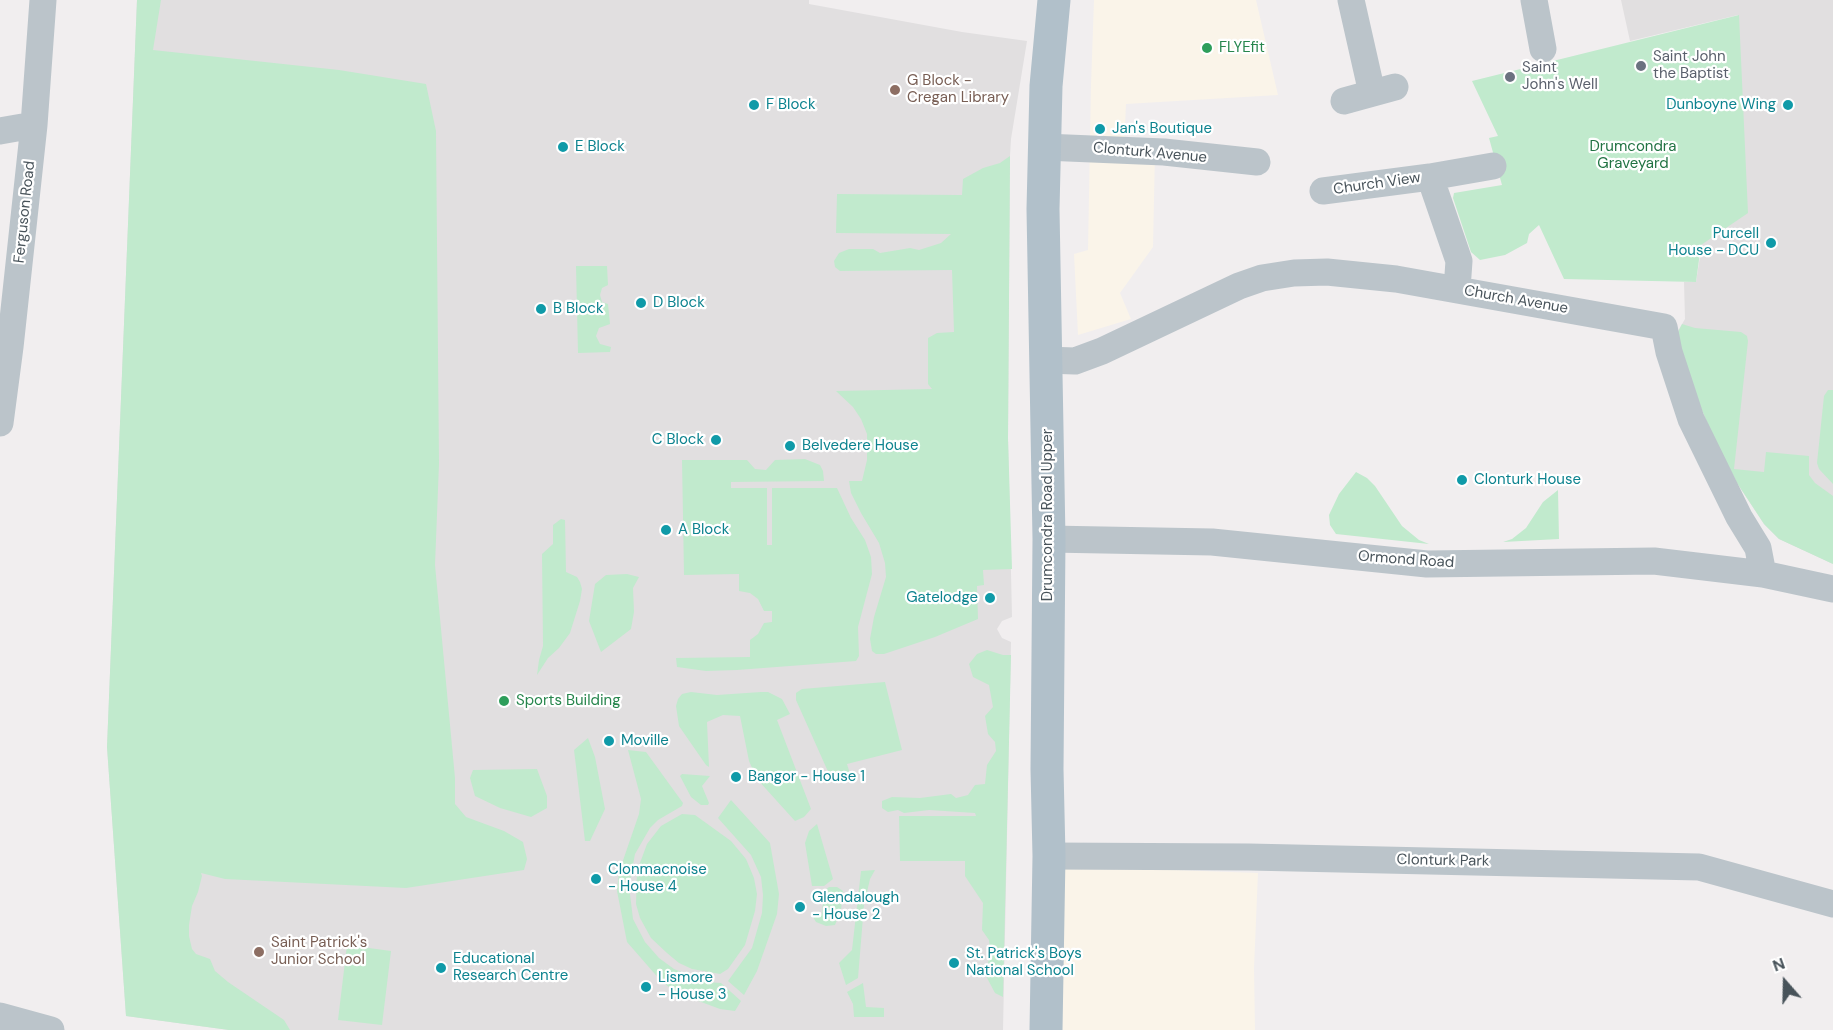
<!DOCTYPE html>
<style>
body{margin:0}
#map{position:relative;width:1833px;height:1030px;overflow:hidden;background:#f1eeef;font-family:"DM Sans",sans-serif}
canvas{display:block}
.north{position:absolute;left:1755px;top:952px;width:60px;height:60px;-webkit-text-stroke:4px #fff;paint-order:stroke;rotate:340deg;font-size:16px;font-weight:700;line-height:24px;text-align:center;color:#48535a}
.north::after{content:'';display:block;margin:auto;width:21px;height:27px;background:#48535a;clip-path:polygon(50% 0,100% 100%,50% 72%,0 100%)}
</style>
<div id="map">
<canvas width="1833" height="1030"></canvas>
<div class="north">N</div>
</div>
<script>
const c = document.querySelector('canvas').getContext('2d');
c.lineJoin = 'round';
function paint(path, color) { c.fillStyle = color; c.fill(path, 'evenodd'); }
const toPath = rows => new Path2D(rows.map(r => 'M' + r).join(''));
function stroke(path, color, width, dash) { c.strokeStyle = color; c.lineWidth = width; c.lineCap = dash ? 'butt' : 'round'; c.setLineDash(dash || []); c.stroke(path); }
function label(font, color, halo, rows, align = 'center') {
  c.font = font + ' "DM Sans",sans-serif'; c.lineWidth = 4.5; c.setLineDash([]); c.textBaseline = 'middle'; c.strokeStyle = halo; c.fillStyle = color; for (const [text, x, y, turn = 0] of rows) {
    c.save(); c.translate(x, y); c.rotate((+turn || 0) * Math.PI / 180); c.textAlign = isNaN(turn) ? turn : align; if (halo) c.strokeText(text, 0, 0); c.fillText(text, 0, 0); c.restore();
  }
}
const commercial = toPath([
 [1094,0,1256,0,1278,95,1126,104,1124,149,1155,151,1153,247,1120,293,1131,319,1078,335,1074,254,1088,250,1091,85],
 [1061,866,1258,873,1254,968,1255,1030,1058,1030]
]);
const education = toPath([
 [137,0,809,0,809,4,962,32,1027,41,1011,139,1010,156,1008,438,1012,617,1002,621,997,629,1002,638,1011,642,1003,1030,229,1030,126,1016,107,747],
 [1621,0,1833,0,1833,564,1779,539,1764,524,1737,483,1678,331,1685,319,1684,282,1696,282,1738,15,1630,41]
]);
const green = toPath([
 [137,0,161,0,153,50,339,70,426,84,436,131,439,464,435,565,455,778,455,804,466,817,504,831,523,842,527,859,524,870,406,888,225,879,201,873,202,876,198,892,192,906,189,925,189,936,192,949,196,954,210,959,215,971,228,982,284,1020,290,1030,229,1030,126,1016,107,747],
 [1739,15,1748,213,1701,245,1696,282,1564,279,1539,225,1529,234,1527,243,1505,255,1480,260,1471,252,1453,198,1454,193,1502,185,1489,138,1498,136,1472,81],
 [1010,156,1008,438,1012,569,983,570,984,585,977,586,978,619,935,637,884,654,876,654,872,651,870,639,874,617,886,577,885,563,879,543,861,513,851,493,849,481,862,481,867,460,867,434,861,419,853,407,836,391,932,389,928,384,928,338,937,333,954,332,952,270,840,271,835,267,834,261,839,253,849,249,873,249,880,253,910,248,919,250,941,243,951,234,836,233,837,194,962,195,963,179,983,168,1000,163],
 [576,266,607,266,608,285,602,288,600,295,602,302,608,304,610,324,599,328,596,336,600,344,611,347,610,352,578,353],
 [1682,324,1695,328,1741,332,1747,336,1748,341,1734,469,1764,472,1766,452,1809,456,1809,475,1815,483,1833,496,1833,564,1779,539,1764,524,1737,483,1712,434,1696,396,1681,354,1678,332],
 [1828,390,1833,390,1833,484,1819,469,1817,463,1824,396],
 [805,459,820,465,823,471,824,481,731,482,731,488,767,488,767,545,772,545,772,488,837,488,851,518,865,540,871,557,872,574,858,627,859,656,856,661,737,670,706,671,677,667,676,658,750,657,750,640,758,634,764,623,772,622,772,611,764,611,758,599,750,593,739,591,739,574,684,575,682,460,747,460,755,469,766,470,775,460],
 [1356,472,1367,478,1375,486,1402,526,1419,540,1429,544,1336,534,1330,525,1329,515,1339,494],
 [1558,490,1559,539,1503,542,1512,539,1526,528,1543,502],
 [561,519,565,520,566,572,577,577,580,582,582,589,580,601,570,633,559,648,548,658,537,675,539,660,543,646,542,554,553,544,553,525],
 [627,574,639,577,633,588,634,612,631,629,601,652,589,621,595,584,606,575],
 [987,650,1003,655,1011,655,1003,997,995,993,986,976,990,951,989,940,982,930,983,903,965,876,965,861,900,861,899,816,976,816,975,813,929,810,904,813,898,810,888,812,882,808,882,801,892,797,920,798,951,794,956,798,968,795,975,785,985,784,987,765,996,751,995,742,988,734,985,716,993,707,989,685,973,677,969,664,977,654],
 [885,682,902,750,847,764,851,777,833,779,830,776,796,700,796,693,802,689],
 [691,692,717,695,761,692,768,692,782,699,790,714,777,720,811,809,804,817,795,821,757,779,749,761,740,716,723,715,707,722,709,767,706,765,679,726,676,706,678,699,682,694],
 [588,738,595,757,605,809,590,841,585,841,574,750],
 [628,750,646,752,683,803,682,806,658,820,650,828,635,854,629,886,633,919,645,942,659,958,674,969,707,982,721,983,741,1001,735,1011,720,1009,677,993,661,981,627,942,617,891,619,872,639,814,641,799],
 [537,769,547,796,547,808,531,817,500,808,475,796,470,778,473,770],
 [682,774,710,776,702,786,709,803,708,805,701,805,691,797,680,776],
 [731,800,770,843,779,894,777,914,757,971,744,995,728,981,752,948,762,913,763,895,761,877,751,855,718,818],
 [682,814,695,815,731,841,746,859,754,878,757,894,755,911,745,945,728,969,720,974,692,969,679,963,667,953,651,938,640,918,636,904,637,871,647,844,661,826],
 [817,824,833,879,824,886,812,886,805,843,809,831],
 [875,870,870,879,864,905,858,978,846,985,839,963,852,950,861,871],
 [829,887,837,887,843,891,841,910,835,925,826,926,816,922,813,917,822,914,823,901,817,897],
 [347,945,391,951,382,1025,338,1020],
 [863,983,866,1007,884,1008,884,1017,854,1017,853,1004,847,992]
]);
const minor = toPath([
 [1351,0,1372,93],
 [1534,0,1543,49],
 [1344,101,1395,87],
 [0,131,34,125],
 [1044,147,1164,152,1257,162],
 [1430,177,1459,261,1457,289],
 [1323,191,1430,177,1493,166],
 [1046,360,1075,361,1102,351,1239,286,1262,278,1294,273,1327,272,1396,279,1664,327,1669,352,1691,419,1739,517,1758,548,1763,574,1833,589],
 [0,423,10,347,34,125,43,0],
 [1049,539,1212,542,1427,564,1654,561,1763,574],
 [1049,856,1249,857,1699,867,1833,904],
 [0,1016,51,1030]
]);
const major = toPath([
 [1046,1030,1049,856,1047,769,1049,539,1043,209,1046,86,1054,0]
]);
const markers = [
 [1207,48,6,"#2e9e5b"],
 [1641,66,6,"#6b7280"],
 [1510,77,6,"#6b7280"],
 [895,90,6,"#8d6e63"],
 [754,105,6,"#0f9aa8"],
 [1788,105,6,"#0f9aa8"],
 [1100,129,6,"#0f9aa8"],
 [563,147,6,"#0f9aa8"],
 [1771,243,6,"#0f9aa8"],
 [641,303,6,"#0f9aa8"],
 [541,309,6,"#0f9aa8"],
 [716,440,6,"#0f9aa8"],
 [790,446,6,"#0f9aa8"],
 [1462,480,6,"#0f9aa8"],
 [666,530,6,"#0f9aa8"],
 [990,598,6,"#0f9aa8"],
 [504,701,6,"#2e9e5b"],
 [609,741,6,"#0f9aa8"],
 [736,777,6,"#0f9aa8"],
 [596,879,6,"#0f9aa8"],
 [800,907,6,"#0f9aa8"],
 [259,952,6,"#8d6e63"],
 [954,963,6,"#0f9aa8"],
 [441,968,6,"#0f9aa8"],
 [646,987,6,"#0f9aa8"]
];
const leisureNames = [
 ["FLYEfit",1219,48],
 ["Sports Building",516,701]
];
const worshipNames = [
 ["Saint John",1653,57],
 ["the Baptist",1653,74],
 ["Saint",1522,68],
 ["John's Well",1522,85]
];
const educationNames = [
 ["G Block -",907,81],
 ["Cregan Library",907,98],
 ["Saint Patrick's",271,943],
 ["Junior School",271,960]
];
const cultureNames = [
 ["F Block",766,105],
 ["Dunboyne Wing",1776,105,"right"],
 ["Jan's Boutique",1112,129],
 ["E Block",575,147],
 ["Purcell",1759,234,"right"],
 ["House - DCU",1759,251,"right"],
 ["D Block",653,303],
 ["B Block",553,309],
 ["C Block",704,440,"right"],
 ["Belvedere House",802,446],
 ["Clonturk House",1474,480],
 ["A Block",678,530],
 ["Gatelodge",978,598,"right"],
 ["Moville",621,741],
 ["Bangor - House 1",748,777],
 ["Clonmacnoise",608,870],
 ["- House 4",608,887],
 ["Glendalough",812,898],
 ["- House 2",812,915],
 ["St. Patrick's Boys",966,954],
 ["National School",966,971],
 ["Educational",453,959],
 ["Research Centre",453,976],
 ["Lismore",658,978],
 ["- House 3",658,995]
];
const parkNames = [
 ["Drumcondra",1633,147],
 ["Graveyard",1633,164]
];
const streetNames = [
 ["Clonturk Avenue",1150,153,5],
 ["Church View",1377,184,-8],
 ["Ferguson Road",25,212,-84],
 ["Church Avenue",1516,300,10],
 ["Drumcondra Road Upper",1048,515,-90],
 ["Ormond Road",1406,560,4],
 ["Clonturk Park",1443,861,1]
];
paint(commercial, '#faf4e9');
paint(education, '#e1dfe0');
paint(green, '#c1eacd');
stroke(minor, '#bbc4ca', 27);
stroke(major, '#b1c0ca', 33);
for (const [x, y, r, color] of markers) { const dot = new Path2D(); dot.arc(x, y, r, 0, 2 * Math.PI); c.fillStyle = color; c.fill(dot); stroke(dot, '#fff', 2); }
label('15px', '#27864d', '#fff', leisureNames, 'left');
label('15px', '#5b616d', '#fff', worshipNames, 'left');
label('15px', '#785e54', '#fff', educationNames, 'left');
label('15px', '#0d838f', '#fff', cultureNames, 'left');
label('15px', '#217343', '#fff', parkNames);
label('15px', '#48535a', '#fff', streetNames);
</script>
